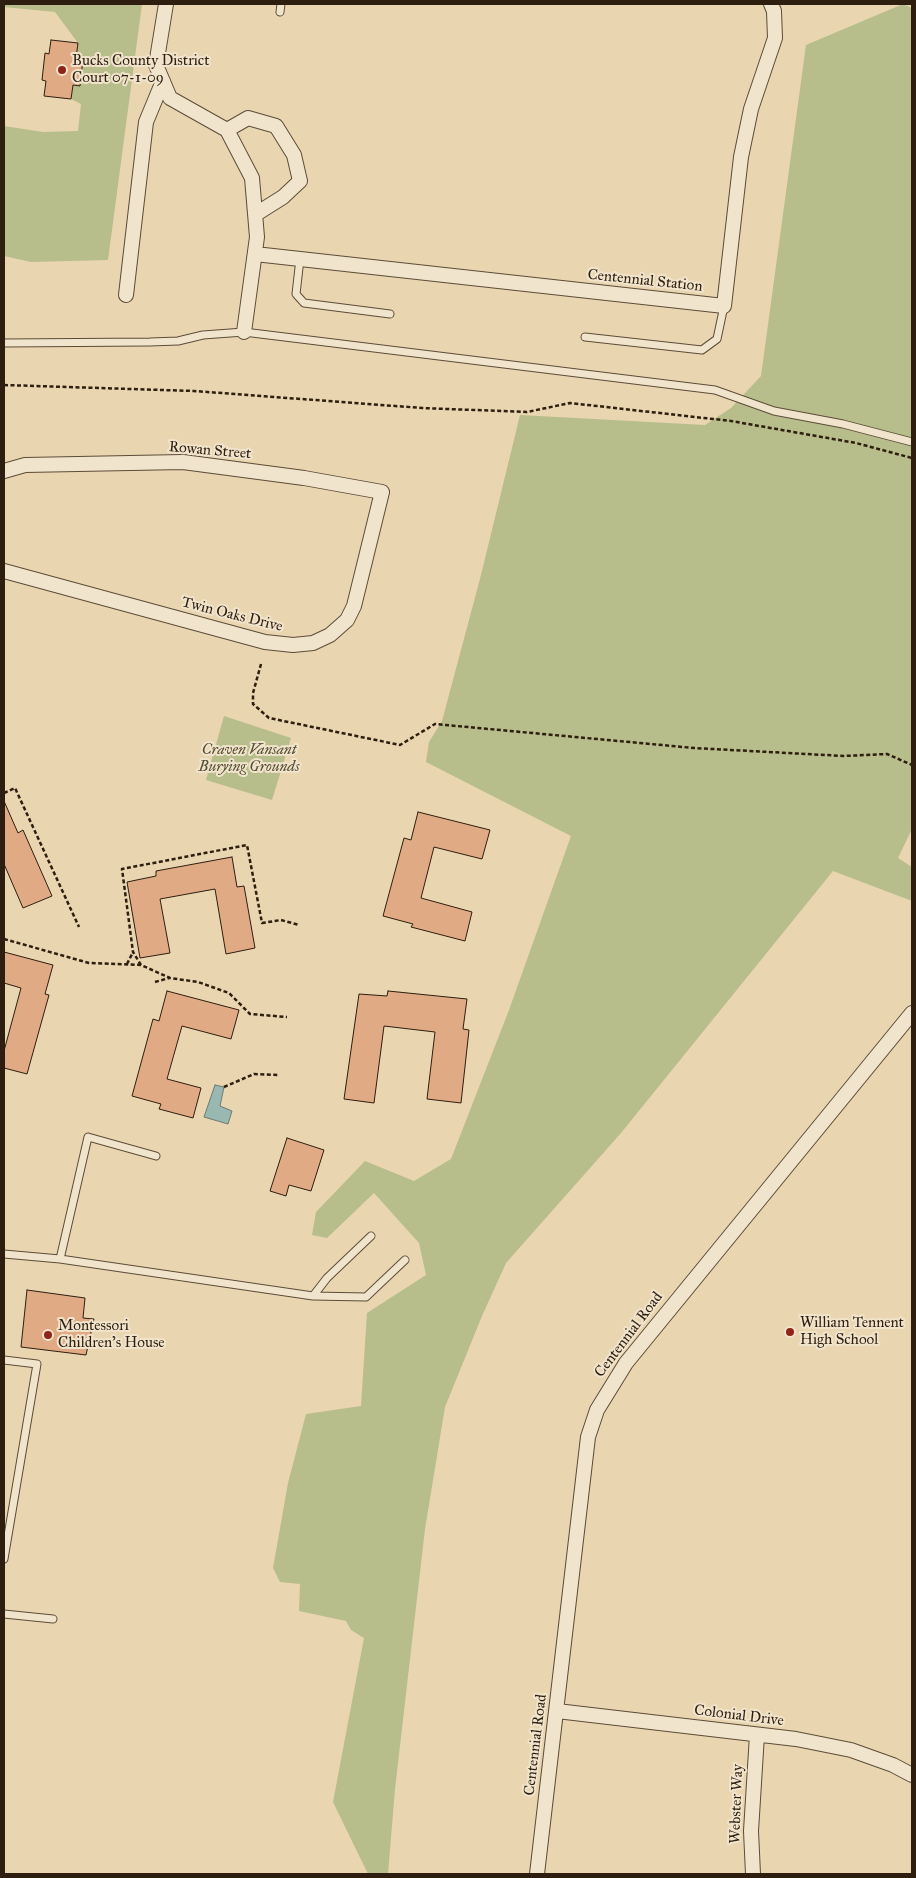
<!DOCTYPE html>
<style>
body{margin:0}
#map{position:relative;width:916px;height:1878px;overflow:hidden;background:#ead5b1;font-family:"IM FELL Great Primer",serif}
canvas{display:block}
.frame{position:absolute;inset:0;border:5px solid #2d1e0f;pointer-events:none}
</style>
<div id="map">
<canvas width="916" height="1878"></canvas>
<div class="frame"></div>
</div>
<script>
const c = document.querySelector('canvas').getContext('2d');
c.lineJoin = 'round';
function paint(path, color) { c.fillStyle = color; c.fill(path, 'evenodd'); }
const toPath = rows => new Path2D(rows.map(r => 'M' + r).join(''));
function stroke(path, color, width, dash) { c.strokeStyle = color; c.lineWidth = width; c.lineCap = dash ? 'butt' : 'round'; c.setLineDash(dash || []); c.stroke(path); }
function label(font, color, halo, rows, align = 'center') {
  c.font = font + ' "IM FELL Great Primer",serif'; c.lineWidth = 4; c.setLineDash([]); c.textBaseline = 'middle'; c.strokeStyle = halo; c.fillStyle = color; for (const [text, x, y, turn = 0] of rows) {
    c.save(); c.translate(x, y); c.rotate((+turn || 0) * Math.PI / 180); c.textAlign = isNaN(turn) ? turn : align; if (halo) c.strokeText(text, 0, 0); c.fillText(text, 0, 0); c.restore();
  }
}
const green = toPath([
 [4,4,142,4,108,260,31,262,4,256,4,126,43,132,78,131,81,104,71,99,73,85,80,86,83,60,76,58,78,43,55,12,4,7],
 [903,4,912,8,912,829,898,858,912,867,912,901,833,871,621,1133,506,1263,482,1316,445,1407,425,1529,395,1789,388,1874,368,1874,333,1802,364,1638,351,1630,346,1621,299,1611,300,1584,280,1582,273,1568,288,1483,306,1414,361,1406,367,1313,426,1275,419,1243,374,1193,327,1238,312,1235,316,1212,365,1161,414,1181,451,1159,509,1010,571,836,426,762,429,742,442,721,481,575,520,415,705,425,731,408,761,376,806,45],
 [224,716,291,738,272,800,206,780]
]);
const water = toPath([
 [215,1085,224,1087,220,1106,232,1111,228,1124,204,1117,215,1085]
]);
const building = toPath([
 [51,40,78,43,76,58,83,59,80,86,73,85,71,99,44,96,46,81,42,80,45,53,49,54,51,40],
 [4,801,18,833,23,830,52,896,23,908,4,864,4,801],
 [418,812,490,830,482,859,434,847,421,898,472,912,465,941,411,927,413,924,383,916,404,838,411,840,418,812],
 [232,857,237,887,244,886,255,948,226,954,215,889,160,899,170,953,140,958,127,882,156,876,156,871,232,857],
 [4,952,53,965,45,994,49,995,27,1074,4,1068,4,1051,21,988,4,983,4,952],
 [167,991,239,1010,231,1039,182,1026,167,1079,201,1088,193,1118,159,1109,161,1104,132,1096,153,1019,159,1021,167,991],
 [388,991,467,999,463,1029,469,1030,461,1103,427,1099,435,1032,384,1026,374,1103,344,1099,359,994,387,996,388,991],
 [287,1138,324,1150,311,1191,289,1185,286,1196,270,1191,287,1138],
 [27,1290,85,1298,83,1318,94,1319,86,1355,21,1347,27,1290]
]);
const path = toPath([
 [4,385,194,391,422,408,527,412,570,403,731,421,856,443,912,458],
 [261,664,253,693,253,704,269,718,400,745,435,724,694,748,844,756,887,754,912,765],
 [4,793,15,788,79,927],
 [4,939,89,963,141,965,170,978,198,982,229,993,250,1014,287,1017],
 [127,964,133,952],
 [141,965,133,952,122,869,247,845,262,923,281,920,299,925],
 [155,982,169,978],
 [224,1087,254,1074,279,1075]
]);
const lane = toPath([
 [280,12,281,4],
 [300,259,296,294,304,303,390,314],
 [585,337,702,350,717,339,724,306],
 [4,343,150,342,178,341,203,335,244,332,715,390,774,411,843,424,912,442],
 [4,1254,60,1259,88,1137,156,1156],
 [60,1259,313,1296,327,1278,371,1236],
 [313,1296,366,1297,405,1260],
 [4,1360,37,1364,4,1559],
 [4,1614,53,1619]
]);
const street = toPath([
 [166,4,156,65,170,98,227,130,252,178,257,237,244,332],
 [227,130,248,118,276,126,294,155,300,181,283,197,256,214],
 [255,254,724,306,741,157,751,109,775,38,774,11,771,4],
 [126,295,146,122,163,81],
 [4,471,25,465,183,462,304,478,382,492,354,606,347,620,330,635,313,643,293,645,265,642,4,571],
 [557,1711,796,1739,851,1750,893,1765,912,1775],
 [537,1874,588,1437,597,1410,626,1363,912,1013],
 [753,1874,751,1831,757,1735]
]);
const markers = [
 [62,70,5,"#8f2418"],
 [790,1332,5,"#8f2418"],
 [48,1335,5,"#8f2418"]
];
const poiNames = [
 ["Bucks County District",72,61],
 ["Court 07-1-09",72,78],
 ["William Tennent",800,1323],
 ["High School",800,1340],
 ["Montessori",58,1326],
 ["Children's House",58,1343]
];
const streetNames = [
 ["Centennial Station",645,281,6],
 ["Rowan Street",210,451,5],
 ["Twin Oaks Drive",232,615,14],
 ["Centennial Road",629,1335,-53],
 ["Colonial Drive",739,1716,7],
 ["Centennial Road",536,1745,-83],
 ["Webster Way",737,1804,-88]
];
const parkNames = [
 ["Craven Vansant",249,750],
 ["Burying Grounds",249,767]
];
paint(green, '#b7bd8b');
paint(water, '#99b8b2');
stroke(water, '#6e7a71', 1);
paint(building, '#e0aa85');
stroke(building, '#2d1e0f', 1);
stroke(lane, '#5c4c38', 9);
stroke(street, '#5c4c38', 16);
stroke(path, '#2d1e0f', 2.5, [4, 2.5]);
stroke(lane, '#f1e4cc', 7);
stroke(street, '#f1e4cc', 14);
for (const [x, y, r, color] of markers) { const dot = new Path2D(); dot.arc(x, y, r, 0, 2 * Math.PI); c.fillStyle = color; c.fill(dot); stroke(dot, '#f1e4cc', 2); }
label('15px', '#2d1e0f', '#f1e4cc', poiNames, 'left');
label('15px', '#2d1e0f', '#f1e4cc', streetNames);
label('italic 15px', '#564e34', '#f1e4cc', parkNames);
</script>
